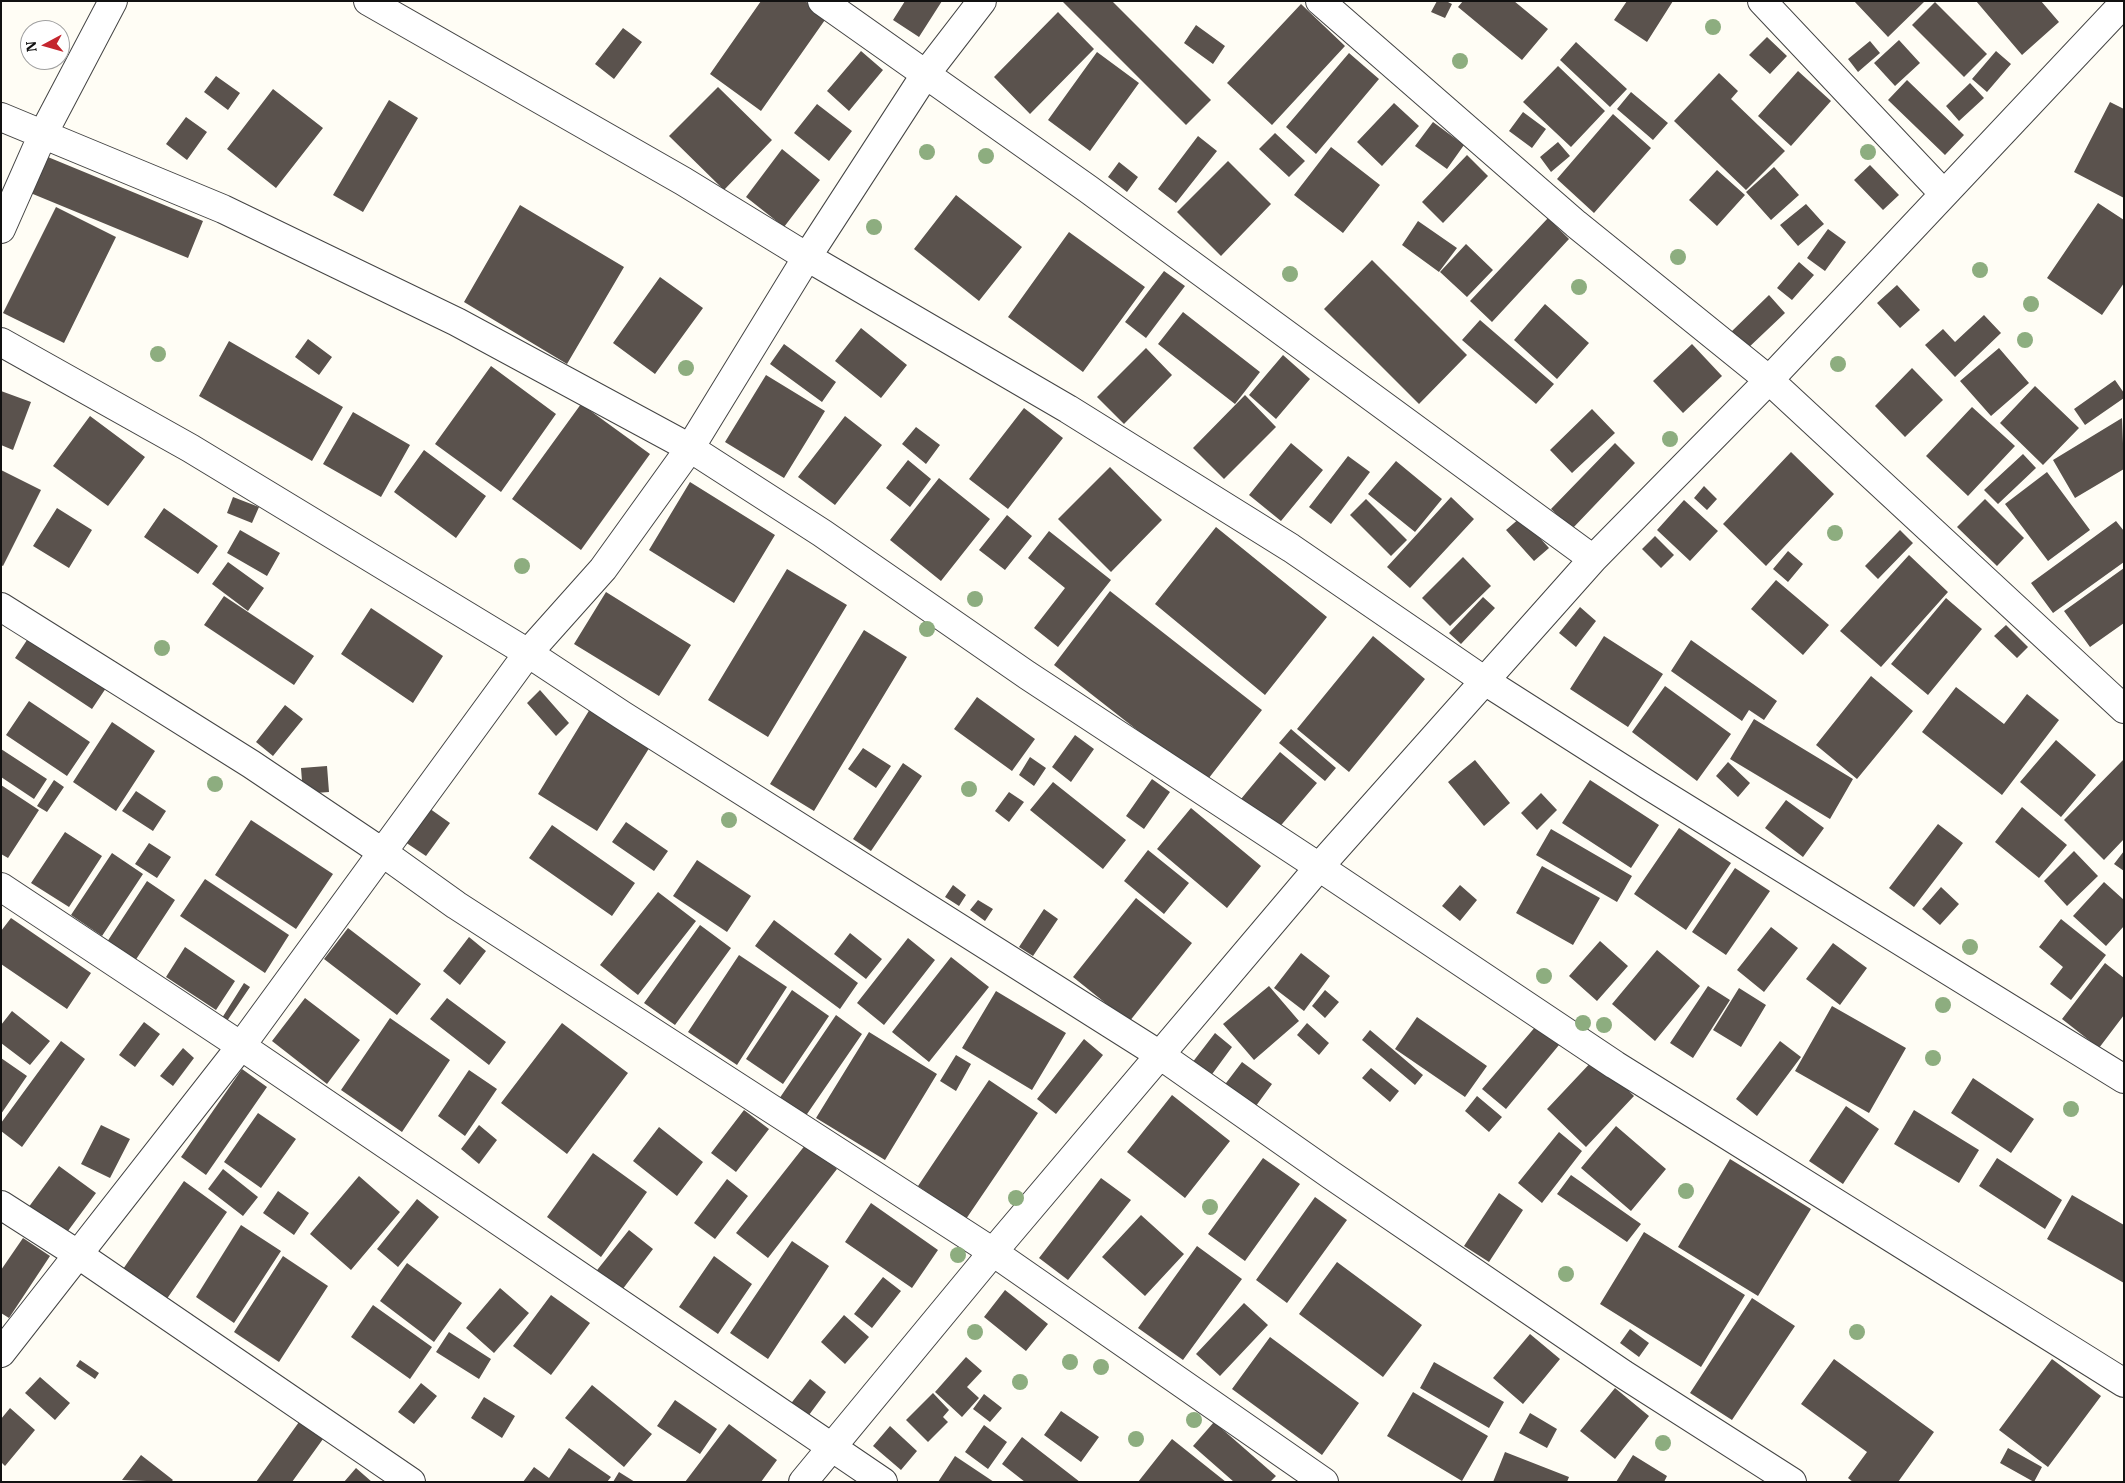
<!DOCTYPE html>
<style>
body{margin:0}
#map{position:relative;width:2125px;height:1483px;overflow:hidden;background:#fffdf5;font-family:"IBM Plex Serif",serif}
canvas{display:block}
.frame{position:absolute;inset:0;border:2px solid #111;pointer-events:none}
.north{position:absolute;left:20px;top:20px;width:50px;height:50px;box-sizing:border-box;background:#fff;border:1px solid #a0a0a0;border-radius:50%;rotate:264deg;font-size:14px;font-weight:700;line-height:20px;text-align:center;color:#111}
.north::after{content:'';display:block;margin:auto;width:18px;height:22px;background:#c4262e;clip-path:polygon(50% 0,100% 100%,50% 72%,0 100%)}
</style>
<div id="map">
<canvas width="2125" height="1483"></canvas>
<div class="frame"></div>
<div class="north">N</div>
</div>
<script>
const c = document.querySelector('canvas').getContext('2d');
c.lineJoin = 'round';
function paint(path, color) { c.fillStyle = color; c.fill(path, 'evenodd'); }
const toPath = rows => new Path2D(rows.map(r => 'M' + r).join(''));
function stroke(path, color, width, dash) { c.strokeStyle = color; c.lineWidth = width; c.lineCap = dash ? 'butt' : 'round'; c.setLineDash(dash || []); c.stroke(path); }
const building = toPath([
 [761,1,805,1,827,17,761,111,710,74],
 [905,1,942,1,919,37,893,20],
 [1062,1,1112,1,1211,100,1186,125],
 [1437,1,1446,1,1452,4,1445,18,1431,12],
 [1463,1,1514,1,1548,29,1522,60,1458,7],
 [1627,1,1673,1,1647,42,1614,20],
 [1854,1,1925,1,1888,37],
 [1976,1,2041,1,2059,22,2022,55],
 [1935,2,1987,54,1964,77,1912,25],
 [1301,4,1345,46,1272,125,1227,83],
 [1058,12,1094,49,1030,114,994,77],
 [1196,25,1225,46,1213,64,1184,43],
 [623,28,642,42,614,79,595,64],
 [1767,37,1787,56,1770,74,1749,55],
 [1899,40,1920,63,1895,86,1874,63],
 [1870,41,1880,53,1858,72,1848,59],
 [1576,42,1627,89,1610,107,1560,60],
 [861,51,883,70,849,111,827,91],
 [1996,51,2011,64,1987,92,1972,79],
 [1097,52,1139,83,1090,151,1048,120],
 [1349,53,1379,79,1316,154,1286,127],
 [1558,66,1605,111,1571,147,1523,102],
 [1798,71,1831,101,1791,146,1758,116],
 [1719,73,1738,91,1731,99,1785,151,1746,190,1674,121],
 [216,76,240,93,228,110,204,92],
 [1907,80,1964,135,1945,155,1888,100],
 [1970,83,1984,98,1959,121,1946,106],
 [718,87,772,140,724,190,669,136],
 [273,89,323,128,276,188,227,149],
 [1631,92,1668,123,1653,140,1617,109],
 [389,100,418,118,363,212,333,195],
 [2110,102,2124,109,2124,198,2074,172],
 [1394,103,1419,126,1382,166,1357,142],
 [817,104,852,131,829,161,794,133],
 [1523,112,1546,129,1532,148,1509,131],
 [1613,114,1651,148,1594,213,1557,179],
 [186,117,207,132,187,160,166,144],
 [1433,122,1464,145,1447,169,1415,146],
 [1275,133,1305,161,1289,177,1259,149],
 [1198,136,1217,151,1176,203,1158,189],
 [1558,142,1570,156,1551,172,1540,157],
 [1331,147,1380,185,1343,233,1294,195],
 [782,149,820,180,784,227,746,197],
 [43,155,203,221,188,258,28,192],
 [1467,155,1488,176,1443,223,1422,202],
 [1228,161,1271,204,1221,256,1177,212],
 [1119,162,1138,177,1127,192,1108,177],
 [1870,165,1899,195,1883,210,1854,180],
 [1774,167,1799,195,1771,220,1746,192],
 [1717,170,1745,195,1717,226,1689,200],
 [956,195,1022,247,979,301,914,249],
 [2098,203,2124,220,2124,283,2102,315,2047,278],
 [1806,204,1824,224,1798,246,1780,225],
 [520,205,624,267,567,364,464,302],
 [56,207,116,237,64,343,3,313],
 [1548,218,1569,239,1492,322,1470,301],
 [1418,221,1457,248,1439,272,1402,245],
 [1828,229,1846,242,1825,271,1807,258],
 [1069,232,1145,287,1083,372,1008,317],
 [1466,244,1493,270,1467,297,1440,272],
 [1372,260,1467,355,1419,404,1324,309],
 [1799,262,1814,275,1792,300,1777,288],
 [1164,271,1185,286,1146,338,1125,322],
 [660,277,703,308,655,374,613,343],
 [1897,285,1920,310,1900,328,1877,303],
 [1769,295,1785,313,1746,350,1730,333],
 [1545,304,1589,343,1557,379,1514,340],
 [1183,312,1260,372,1235,404,1158,344],
 [1984,315,2001,333,1955,377,1925,345,1943,329,1955,342],
 [1480,320,1554,384,1536,404,1462,340],
 [861,328,907,365,881,398,835,361],
 [308,339,332,357,319,375,295,357],
 [229,341,343,407,312,461,199,396],
 [784,344,836,382,822,402,770,364],
 [1692,344,1722,376,1683,413,1653,381],
 [1146,348,1172,375,1124,424,1097,397],
 [1999,348,2029,383,1991,416,1960,381],
 [1283,355,1310,379,1276,419,1249,395],
 [491,366,556,414,501,492,435,444],
 [1912,368,1943,400,1905,437,1875,406],
 [766,375,825,411,784,478,725,442],
 [2115,380,2124,393,2124,398,2085,425,2074,409],
 [2035,386,2079,428,2043,465,2000,423],
 [1,391,31,402,13,450,1,445],
 [1245,395,1276,427,1224,479,1193,448],
 [581,404,650,454,581,550,512,499],
 [1972,407,2015,446,1968,496,1926,456],
 [1024,408,1063,438,1008,509,969,479],
 [1592,409,1615,433,1572,473,1550,450],
 [353,412,410,445,381,497,323,464],
 [90,416,145,457,108,506,53,466],
 [845,416,882,445,835,505,798,477],
 [2122,418,2124,469,2075,498,2053,460],
 [916,427,940,445,926,464,902,444],
 [1291,443,1323,470,1281,521,1249,495],
 [1615,443,1635,463,1572,529,1551,509],
 [424,450,486,496,456,538,394,492],
 [1791,452,1834,494,1766,566,1723,524],
 [2023,454,2036,468,1998,504,1984,490],
 [1348,456,1370,472,1331,524,1309,507],
 [908,460,931,479,910,507,886,488],
 [1396,461,1442,499,1415,532,1368,494],
 [1110,467,1162,520,1111,572,1058,519],
 [1,470,41,490,3,566,1,565],
 [2047,472,2090,530,2048,561,2005,504],
 [939,478,990,519,941,581,890,540],
 [690,482,775,535,734,603,649,550],
 [1704,486,1717,499,1707,510,1694,498],
 [233,497,259,507,252,523,227,513],
 [1451,497,1474,519,1410,588,1387,567],
 [1366,499,1407,540,1391,556,1350,515],
 [1985,499,2024,538,1997,566,1957,527],
 [1684,500,1718,531,1690,561,1657,530],
 [57,508,92,530,69,568,33,546],
 [164,508,218,546,198,574,144,537],
 [1007,515,1032,536,1005,570,979,550],
 [1521,517,1549,548,1534,561,1506,530],
 [2116,521,2124,531,2124,562,2053,613,2031,583],
 [1216,527,1327,617,1265,695,1155,604],
 [240,530,280,553,267,576,227,553],
 [1900,530,1913,543,1878,579,1865,566],
 [1049,531,1111,580,1058,647,1034,628,1065,588,1028,558],
 [1655,536,1674,555,1661,568,1642,549],
 [1788,551,1803,564,1788,582,1773,569],
 [1909,555,1948,592,1881,667,1840,631],
 [1463,557,1491,586,1450,626,1422,598],
 [228,562,264,588,248,611,212,584],
 [2124,568,2124,623,2090,647,2064,611],
 [787,569,847,605,768,737,708,700],
 [1776,580,1829,625,1803,655,1751,609],
 [1110,591,1262,710,1205,783,1054,665],
 [606,592,691,645,659,696,574,644],
 [224,596,314,656,294,685,204,625],
 [1483,597,1495,608,1461,644,1449,633],
 [1946,598,1982,629,1928,695,1891,664],
 [1580,607,1596,621,1576,647,1559,633],
 [371,608,443,656,413,703,341,654],
 [2006,625,2028,647,2017,658,1994,636],
 [864,630,907,657,814,811,770,784],
 [31,634,108,685,92,709,15,658],
 [1373,636,1425,679,1349,772,1297,729],
 [1604,636,1663,674,1628,727,1570,689],
 [1691,640,1777,701,1764,720,1749,710,1742,721,1671,671],
 [1871,676,1913,711,1857,779,1816,745],
 [1665,686,1731,734,1697,781,1632,732],
 [1956,687,2004,724,2027,694,2059,720,2002,795,1922,732],
 [540,690,569,723,556,736,527,703],
 [977,697,1035,739,1012,771,954,729],
 [29,701,90,742,67,776,6,735],
 [593,704,653,742,597,831,538,794],
 [285,705,303,719,273,756,256,742],
 [1754,719,1853,779,1830,819,1730,759],
 [112,722,155,751,116,811,73,782],
 [1291,729,1336,768,1325,781,1279,743],
 [1075,735,1094,749,1071,782,1052,767],
 [2056,740,2096,775,2061,817,2020,782],
 [863,748,891,766,876,788,848,769],
 [1,749,47,779,34,799,1,777],
 [1280,752,1317,783,1277,830,1241,799],
 [1030,757,1046,768,1034,786,1019,775],
 [2124,759,2124,839,2104,860,2064,820],
 [1475,760,1510,803,1484,826,1448,782],
 [1728,762,1750,783,1738,797,1716,776],
 [903,763,922,776,871,851,853,839],
 [327,766,329,792,303,794,301,768],
 [1152,779,1170,792,1144,829,1126,816],
 [54,780,64,787,47,812,37,806],
 [1590,780,1659,825,1631,868,1562,823],
 [1053,782,1126,840,1103,869,1030,810],
 [1,785,39,810,8,858,1,854],
 [136,791,166,811,153,831,122,811],
 [1009,792,1024,802,1009,822,995,811],
 [1541,793,1557,810,1537,830,1521,813],
 [1786,800,1824,828,1803,857,1765,828],
 [426,806,450,823,426,856,402,840],
 [2022,807,2067,845,2039,878,1995,842],
 [1191,808,1261,866,1227,908,1157,849],
 [251,820,333,874,296,929,215,875],
 [626,822,668,851,654,871,612,842],
 [1938,824,1963,843,1914,907,1889,888],
 [552,825,635,883,612,916,529,858],
 [1679,828,1731,863,1686,930,1634,894],
 [1551,829,1632,876,1617,902,1536,855],
 [65,832,102,856,69,907,31,883],
 [149,843,171,857,157,878,135,864],
 [1148,850,1189,883,1164,914,1124,881],
 [2074,851,2098,876,2067,906,2044,881],
 [2124,851,2124,871,2114,864],
 [112,853,143,874,102,936,71,915],
 [697,860,751,896,727,932,673,896],
 [1542,866,1600,898,1573,945,1516,913],
 [1735,868,1770,891,1726,955,1692,932],
 [205,879,289,935,265,973,180,916],
 [147,881,175,900,135,961,107,942],
 [2104,882,2124,900,2124,926,2106,946,2073,916],
 [953,885,966,895,959,906,945,897],
 [1460,885,1477,900,1460,921,1442,906],
 [1941,887,1959,904,1940,925,1922,909],
 [658,892,696,921,638,995,600,965],
 [1136,898,1192,943,1129,1022,1073,977],
 [978,900,993,909,985,921,970,910],
 [1044,909,1058,919,1033,956,1019,947],
 [11,918,91,973,67,1009,1,964,1,931],
 [2061,919,2106,955,2071,1000,2050,984,2063,967,2039,947],
 [774,920,858,983,840,1009,755,946],
 [700,925,731,948,675,1025,644,1003],
 [1771,927,1798,948,1764,992,1737,970],
 [348,928,421,984,397,1015,324,959],
 [850,933,882,959,866,979,834,954],
 [469,937,486,951,460,985,443,971],
 [908,938,935,960,884,1025,857,1003],
 [1600,941,1628,966,1597,1001,1569,976],
 [1833,943,1867,968,1840,1005,1806,979],
 [185,947,235,981,216,1010,166,977],
 [1657,950,1700,986,1655,1041,1612,1004],
 [1301,953,1330,976,1304,1011,1274,988],
 [739,955,787,987,737,1065,688,1032],
 [951,957,989,987,929,1062,892,1032],
 [2105,963,2124,978,2124,1015,2099,1048,2062,1019],
 [244,983,250,987,227,1021,222,1018],
 [1269,986,1299,1021,1254,1060,1223,1024],
 [1708,986,1730,1000,1693,1058,1670,1043],
 [1739,988,1766,1005,1741,1047,1713,1030],
 [792,990,829,1016,783,1084,746,1059],
 [1325,990,1339,1002,1325,1018,1312,1006],
 [996,991,1066,1033,1032,1090,962,1048],
 [305,998,360,1040,327,1084,272,1041],
 [447,998,506,1042,489,1065,430,1019],
 [1832,1006,1906,1048,1869,1113,1795,1071],
 [12,1011,50,1041,30,1065,1,1043,1,1025],
 [836,1015,862,1034,805,1117,779,1099],
 [1417,1017,1487,1066,1465,1097,1395,1049],
 [390,1018,450,1060,402,1132,341,1090],
 [144,1022,160,1034,135,1067,119,1055],
 [562,1023,628,1073,567,1154,501,1103],
 [1307,1023,1329,1043,1319,1055,1297,1035],
 [1536,1026,1559,1045,1506,1109,1482,1089],
 [1370,1030,1423,1075,1415,1085,1362,1040],
 [869,1032,937,1074,885,1160,816,1118],
 [1215,1033,1232,1047,1210,1077,1192,1063],
 [1084,1039,1103,1055,1056,1114,1037,1099],
 [61,1041,85,1059,22,1147,1,1131,1,1123],
 [1780,1041,1801,1057,1757,1116,1736,1099],
 [183,1048,194,1058,173,1086,160,1076],
 [956,1055,971,1064,956,1091,940,1081],
 [1,1058,27,1076,1,1114],
 [1595,1058,1634,1096,1586,1147,1547,1109],
 [1242,1062,1272,1084,1253,1110,1223,1087],
 [1371,1068,1399,1091,1390,1102,1362,1078],
 [242,1069,267,1087,206,1175,181,1157],
 [469,1070,497,1089,465,1136,438,1116],
 [1973,1078,2034,1119,2011,1153,1951,1113],
 [989,1080,1038,1113,966,1219,918,1186],
 [1172,1095,1230,1141,1185,1198,1127,1152],
 [1477,1096,1502,1117,1489,1132,1465,1111],
 [1846,1106,1879,1129,1843,1184,1809,1161],
 [744,1110,769,1129,736,1172,711,1153],
 [1914,1110,1979,1150,1959,1183,1894,1144],
 [258,1113,296,1139,261,1188,224,1162],
 [101,1125,130,1139,110,1178,81,1164],
 [479,1125,497,1140,479,1164,461,1149],
 [1616,1126,1666,1169,1631,1211,1581,1168],
 [659,1127,703,1162,677,1196,633,1161],
 [1559,1132,1582,1151,1542,1203,1518,1183],
 [806,1144,837,1169,768,1258,736,1233],
 [593,1153,647,1192,601,1257,547,1217],
 [1263,1158,1300,1184,1245,1261,1208,1234],
 [1997,1158,2062,1200,2045,1229,1979,1186],
 [1730,1159,1811,1209,1758,1296,1678,1247],
 [59,1166,96,1193,65,1235,28,1208],
 [223,1169,258,1197,243,1216,208,1189],
 [1571,1175,1641,1224,1627,1242,1557,1194],
 [359,1176,400,1212,351,1270,310,1234],
 [1101,1178,1131,1200,1068,1280,1039,1258],
 [727,1179,748,1196,715,1239,694,1223],
 [184,1181,227,1212,164,1303,121,1272],
 [278,1191,309,1213,294,1235,263,1213],
 [1499,1193,1523,1210,1489,1262,1464,1246],
 [2072,1195,2124,1225,2124,1283,2047,1239],
 [1315,1197,1347,1220,1287,1303,1256,1280],
 [417,1199,439,1217,398,1267,377,1249],
 [871,1203,938,1250,912,1288,845,1242],
 [1141,1215,1184,1254,1145,1296,1102,1257],
 [241,1225,281,1251,234,1323,196,1297],
 [629,1230,653,1249,619,1294,594,1274],
 [1644,1232,1745,1295,1701,1367,1600,1304],
 [23,1238,50,1256,9,1318,1,1313,1,1270],
 [792,1241,829,1266,768,1359,730,1333],
 [1197,1246,1242,1279,1183,1360,1138,1328],
 [283,1256,328,1286,279,1362,234,1332],
 [714,1256,752,1284,718,1334,679,1307],
 [1337,1262,1422,1325,1383,1377,1299,1314],
 [407,1263,462,1303,434,1342,380,1301],
 [883,1277,901,1291,872,1328,854,1314],
 [500,1288,529,1313,494,1353,466,1328],
 [1005,1290,1048,1324,1026,1351,984,1317],
 [551,1295,590,1323,551,1375,513,1346],
 [1752,1298,1795,1326,1732,1420,1690,1393],
 [1244,1303,1268,1325,1220,1376,1196,1354],
 [373,1305,432,1347,410,1379,351,1337],
 [844,1315,869,1337,845,1364,821,1342],
 [1630,1329,1649,1343,1639,1357,1620,1343],
 [449,1332,491,1359,479,1379,436,1352],
 [1530,1334,1560,1359,1523,1404,1493,1378],
 [1270,1337,1359,1403,1322,1455,1232,1389],
 [966,1357,982,1371,967,1387,979,1398,962,1417,935,1392],
 [1834,1359,1934,1432,1898,1482,1853,1482,1848,1478,1867,1452,1801,1404],
 [2052,1359,2101,1396,2048,1467,1999,1430],
 [80,1360,99,1373,95,1379,76,1366],
 [1434,1362,1504,1402,1489,1428,1420,1388],
 [40,1377,70,1403,55,1420,25,1393],
 [810,1379,826,1392,806,1419,789,1406],
 [421,1383,437,1396,414,1424,398,1412],
 [592,1385,652,1434,624,1467,565,1418],
 [1615,1388,1649,1416,1615,1459,1580,1431],
 [1413,1392,1488,1436,1462,1481,1387,1436],
 [933,1393,949,1410,943,1417,948,1422,928,1442,906,1420],
 [984,1394,1002,1408,990,1422,973,1409],
 [484,1397,515,1416,502,1438,471,1418],
 [675,1400,717,1429,700,1454,657,1426],
 [10,1408,35,1430,5,1466,1,1462,1,1419],
 [1061,1411,1099,1437,1081,1462,1044,1435],
 [1530,1413,1557,1429,1547,1448,1519,1433],
 [299,1422,323,1439,292,1482,256,1482],
 [1214,1422,1276,1476,1270,1482,1234,1482,1193,1446],
 [729,1424,777,1460,761,1482,685,1482],
 [984,1425,1007,1442,988,1469,965,1452],
 [890,1426,917,1451,901,1470,873,1446],
 [1022,1437,1080,1482,1025,1482,1002,1464],
 [1172,1439,1226,1482,1138,1482],
 [569,1448,611,1477,607,1482,523,1482,534,1467,549,1478],
 [2008,1448,2042,1467,2034,1482,2000,1463],
 [1505,1452,1569,1477,1567,1482,1493,1482],
 [141,1455,173,1480,171,1482,122,1480],
 [1633,1455,1667,1476,1664,1482,1616,1482],
 [955,1456,994,1482,938,1482],
 [356,1468,372,1482,344,1482],
 [619,1472,635,1482,613,1482]
]);
const minor = toPath([
 [368,1,683,181,807,257,1068,409,1291,548,1485,681,1648,785,2124,1079],
 [822,1,1088,189,1593,559],
 [1320,1,1576,224,1769,380,2124,709],
 [1762,1,1944,194],
 [1,117,223,209,457,322,690,448,822,533,1027,675,1319,867,1615,1065,2124,1383],
 [1,229,43,134,113,1],
 [1,342,190,448,528,653,622,715,1160,1055,1331,1175,1623,1374,1792,1482],
 [1,607,251,764,382,852,456,905,993,1252,1324,1482],
 [1,887,241,1046,883,1482],
 [1,1205,79,1255,411,1482],
 [1,1353,241,1046,528,653,603,569,690,448,807,257,925,75,982,1],
 [803,1482,993,1252,1319,867,1593,559,1769,380,2124,3]
]);
const trees = [
 [1713,27],
 [1460,61],
 [927,152],
 [1868,152],
 [986,156],
 [874,227],
 [1678,257],
 [1980,270],
 [1290,274],
 [1579,287],
 [2031,304],
 [2025,340],
 [158,354],
 [1838,364],
 [686,368],
 [1670,439],
 [1835,533],
 [522,566],
 [975,599],
 [927,629],
 [162,648],
 [215,784],
 [969,789],
 [729,820],
 [1970,947],
 [1544,976],
 [1943,1005],
 [1583,1023],
 [1604,1025],
 [1933,1058],
 [2071,1109],
 [1686,1191],
 [1016,1198],
 [1210,1207],
 [958,1255],
 [1566,1274],
 [975,1332],
 [1857,1332],
 [1070,1362],
 [1101,1367],
 [1020,1382],
 [1194,1420],
 [1136,1439],
 [1663,1443]
];
paint(building, '#5a524d');
stroke(minor, '#444', 30);
stroke(minor, '#fff', 28);
c.fillStyle = '#8dad7f';
for (const [x, y] of trees) { c.beginPath(); c.arc(x, y, 8, 0, 2 * Math.PI); c.fill(); }
</script>
